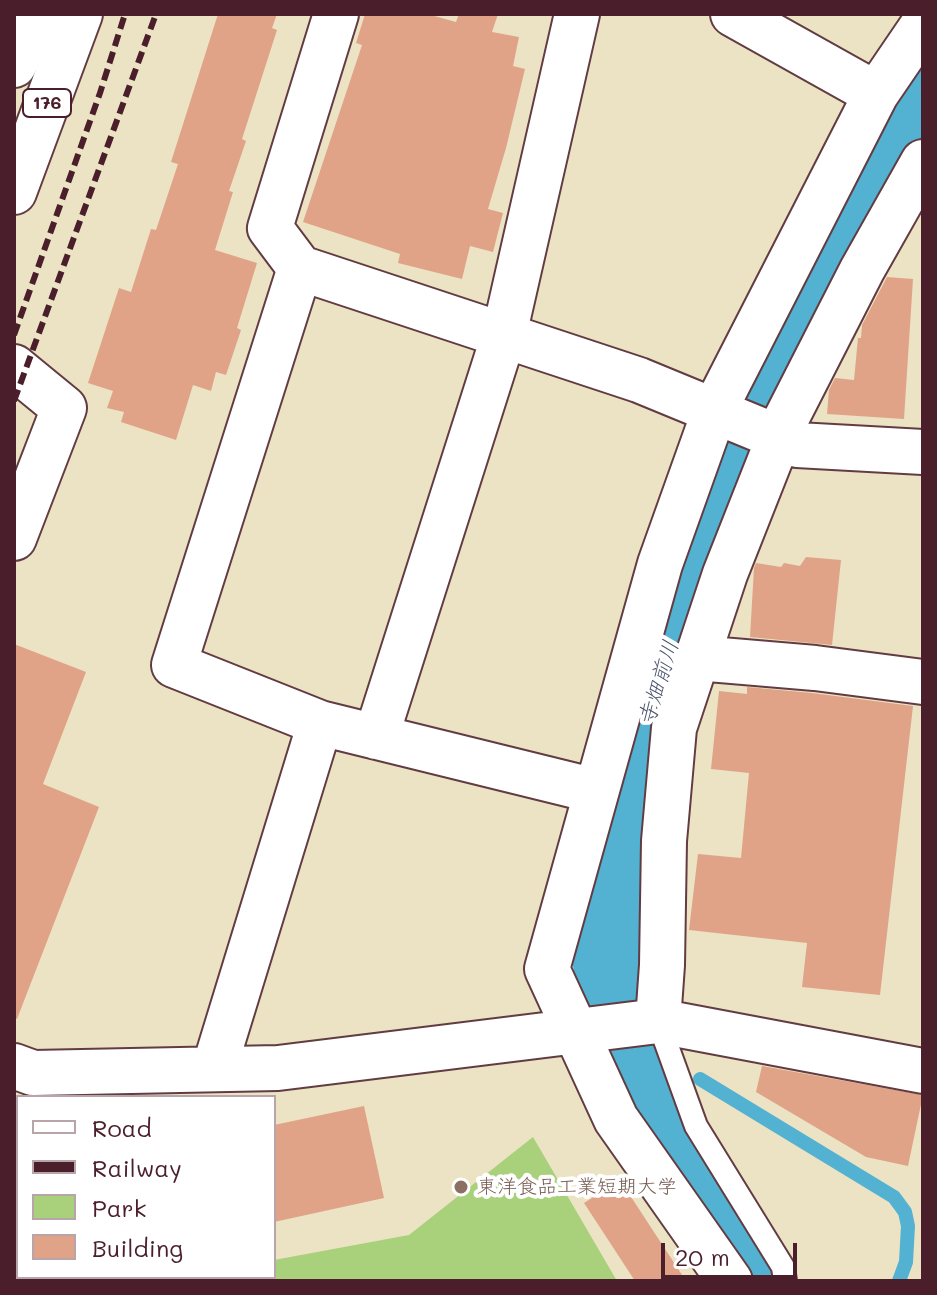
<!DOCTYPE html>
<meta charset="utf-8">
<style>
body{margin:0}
#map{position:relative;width:937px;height:1295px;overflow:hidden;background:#ebe3c4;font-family:Mali,sans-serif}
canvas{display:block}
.frame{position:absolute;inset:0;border:16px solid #4a1f2b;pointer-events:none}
.legend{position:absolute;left:16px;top:1095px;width:260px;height:184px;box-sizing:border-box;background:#fff;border:2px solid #b7a5aa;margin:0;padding:10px 14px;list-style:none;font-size:24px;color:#4a1f2b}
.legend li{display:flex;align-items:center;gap:16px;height:40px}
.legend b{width:40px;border:2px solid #b7a5aa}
.scale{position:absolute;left:661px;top:1243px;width:136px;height:36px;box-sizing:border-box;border:4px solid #4a1f2b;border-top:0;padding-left:10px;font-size:24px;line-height:28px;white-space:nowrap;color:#4a1f2b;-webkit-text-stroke:6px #fff;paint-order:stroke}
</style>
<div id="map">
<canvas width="937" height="1295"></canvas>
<div class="frame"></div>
<ul class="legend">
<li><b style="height:10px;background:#fff"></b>Road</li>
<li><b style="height:10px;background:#4a1f2b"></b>Railway</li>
<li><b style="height:22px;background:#a9d07a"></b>Park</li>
<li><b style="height:22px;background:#e0a387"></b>Building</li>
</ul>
<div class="scale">20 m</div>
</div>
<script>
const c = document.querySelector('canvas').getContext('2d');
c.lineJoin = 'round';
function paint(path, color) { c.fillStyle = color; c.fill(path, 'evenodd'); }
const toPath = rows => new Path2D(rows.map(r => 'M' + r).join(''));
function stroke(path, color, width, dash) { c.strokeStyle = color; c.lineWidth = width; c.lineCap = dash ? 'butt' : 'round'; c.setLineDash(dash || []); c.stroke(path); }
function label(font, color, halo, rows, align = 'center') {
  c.font = font + ' Mali,"Klee One",sans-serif'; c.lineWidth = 8; c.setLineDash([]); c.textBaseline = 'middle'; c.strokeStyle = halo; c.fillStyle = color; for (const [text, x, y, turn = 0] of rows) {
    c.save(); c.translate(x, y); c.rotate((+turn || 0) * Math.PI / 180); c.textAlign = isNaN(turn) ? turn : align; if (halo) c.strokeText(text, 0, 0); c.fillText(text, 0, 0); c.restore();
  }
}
const green = toPath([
 [533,1137,617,1281,210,1281,220,1277,274,1277,274,1260,409,1235]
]);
const stream = toPath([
 [700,1079,894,1197,905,1212,908,1226,906,1262,899,1281]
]);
const river = toPath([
 [756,1281,754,1274,676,1170,626,1054,611,940,641,742,719,491,754,398,776,352,877,184,923,103]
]);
const building = toPath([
 [218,14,277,14,272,28,277,30,242,139,246,141,229,191,233,192,215,250,257,263,237,328,241,330,226,375,216,372,211,391,193,385,176,440,121,422,124,412,107,408,113,391,88,383,119,288,131,292,151,229,156,230,178,164,171,162],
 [365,14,427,14,456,22,459,14,498,14,492,32,519,37,513,66,525,69,506,148,488,209,503,213,493,252,470,246,462,279,398,263,400,254,303,222,362,45,356,43],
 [887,277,913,279,904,419,827,414,829,390,835,378,854,380,858,338,861,338,862,325],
 [806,557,841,560,832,645,750,637,754,568,756,563,781,567,784,563,800,566],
 [14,644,86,672,43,784,99,807,17,1019,14,1018],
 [747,687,812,693,913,706,880,995,802,987,807,943,689,930,698,854,741,858,749,773,711,769,719,691,747,694],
 [762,1066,923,1095,908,1166,866,1157,756,1092],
 [364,1106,384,1198,274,1222,274,1125],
 [620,1180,686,1281,635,1281,584,1203]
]);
const lane = toPath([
 [658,1021,696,1126,783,1267,785,1281]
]);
const street = toPath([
 [733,14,876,94],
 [14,65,41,14],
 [300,268,270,228,336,14],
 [14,367,64,408,14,538],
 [697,658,815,668,923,682],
 [376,737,504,335,577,14],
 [596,791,320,723,174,665,300,268,639,380,797,445,923,452],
 [658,1021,662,965,664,841,674,728,725,574,787,417,862,270,923,162],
 [14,1066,33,1073,278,1068,658,1021,923,1071],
 [214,1069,320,723],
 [730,1281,616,1119,547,969,660,564,716,407,876,94,923,25]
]);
const highway = toPath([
 [14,192,80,14]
]);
const rail = toPath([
 [14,335,100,93,125,14],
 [14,401,156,14]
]);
const markers = [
 [461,1187,8,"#8d6e63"]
];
const shields = [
 [47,103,48]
];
const shieldNames = [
 ["176",47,103]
];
const educationNames = [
 ["東洋食品工業短期大学",477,1187]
];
const waterNames = [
 ["寺畑前川",659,683,-73]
];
paint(green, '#a9d07a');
stroke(stream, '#53b1d1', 14);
stroke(river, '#53b1d1', 82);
paint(building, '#e0a387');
stroke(lane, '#623c42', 26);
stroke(street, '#623c42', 48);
stroke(highway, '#623c42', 48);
stroke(lane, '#fff', 22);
stroke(street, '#fff', 44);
stroke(highway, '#fff', 44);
stroke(rail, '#4a1f2b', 6, [12, 6]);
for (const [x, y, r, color] of markers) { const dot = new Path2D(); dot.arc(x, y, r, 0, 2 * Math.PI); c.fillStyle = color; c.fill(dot); stroke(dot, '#fff', 3); }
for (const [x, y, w] of shields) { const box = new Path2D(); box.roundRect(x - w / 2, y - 14, w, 28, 6); c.fillStyle = '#fff'; c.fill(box); stroke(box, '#4a1f2b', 2); }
label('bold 18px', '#4a1f2b', null, shieldNames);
label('20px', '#785e54', '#fff', educationNames, 'left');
label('italic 22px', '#4e596d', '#fff', waterNames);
</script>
